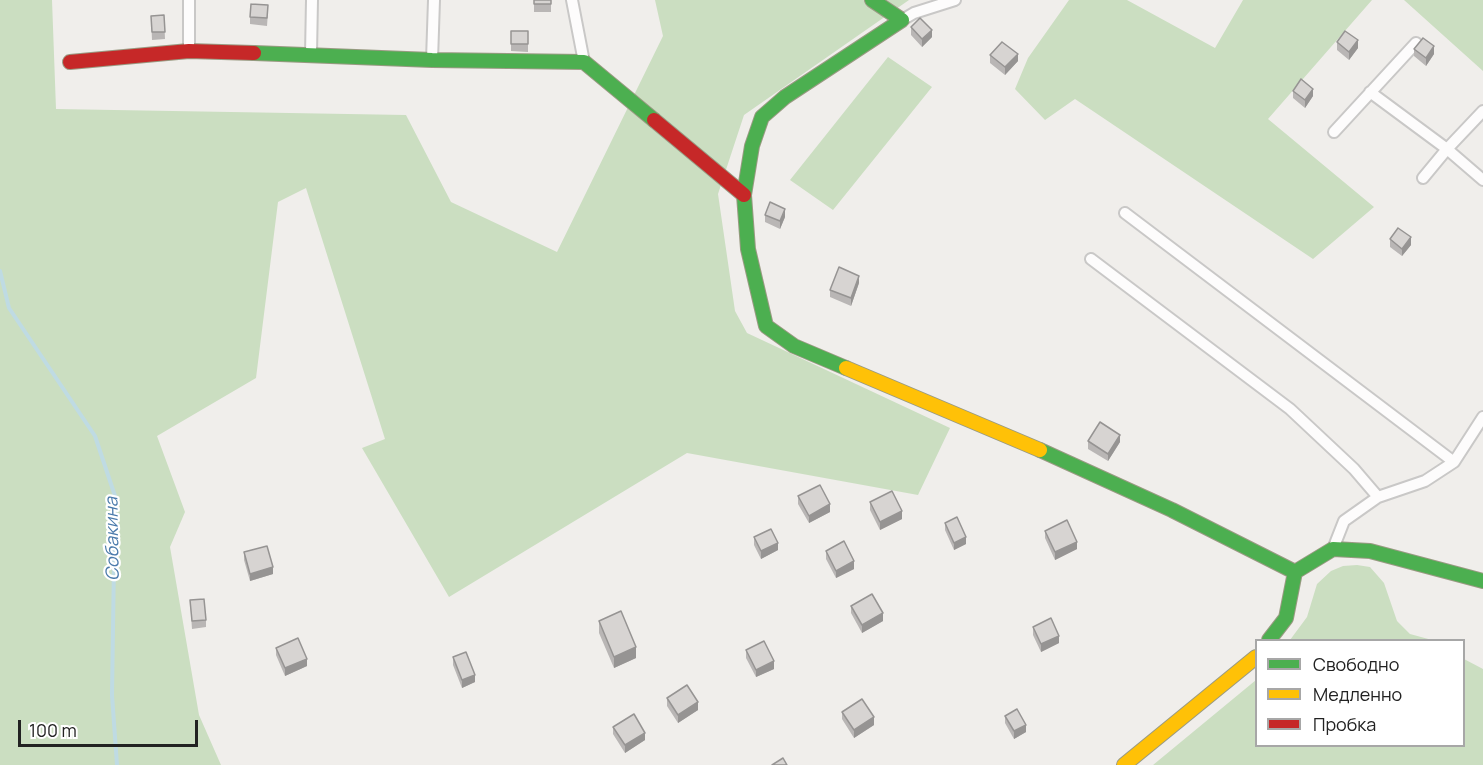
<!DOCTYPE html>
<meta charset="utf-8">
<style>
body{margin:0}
#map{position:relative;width:1483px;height:765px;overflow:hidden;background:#f0eeeb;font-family:Manrope,sans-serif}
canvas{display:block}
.legend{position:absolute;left:1255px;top:639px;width:210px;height:108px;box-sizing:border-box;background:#fff;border:2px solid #a7a7a7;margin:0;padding:8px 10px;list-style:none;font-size:18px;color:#222}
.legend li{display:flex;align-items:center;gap:12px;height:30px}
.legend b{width:30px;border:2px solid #a7a7a7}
.scale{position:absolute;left:18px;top:720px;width:180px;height:27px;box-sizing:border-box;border:3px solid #222;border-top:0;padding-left:8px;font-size:18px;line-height:21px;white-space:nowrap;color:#222;-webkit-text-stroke:4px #fff;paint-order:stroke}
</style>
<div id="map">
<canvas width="1483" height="765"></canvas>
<ul class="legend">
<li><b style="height:8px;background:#4caf50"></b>Свободно</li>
<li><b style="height:8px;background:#ffc107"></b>Медленно</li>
<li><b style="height:8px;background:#c62828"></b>Пробка</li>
</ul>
<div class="scale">100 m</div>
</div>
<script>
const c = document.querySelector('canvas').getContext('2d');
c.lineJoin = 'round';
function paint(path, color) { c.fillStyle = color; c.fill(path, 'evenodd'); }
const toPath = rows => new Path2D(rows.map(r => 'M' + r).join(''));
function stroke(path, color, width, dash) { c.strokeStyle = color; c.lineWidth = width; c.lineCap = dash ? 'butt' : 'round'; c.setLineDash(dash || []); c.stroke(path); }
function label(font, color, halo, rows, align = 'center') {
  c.font = font + ' Manrope,sans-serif'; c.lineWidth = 4.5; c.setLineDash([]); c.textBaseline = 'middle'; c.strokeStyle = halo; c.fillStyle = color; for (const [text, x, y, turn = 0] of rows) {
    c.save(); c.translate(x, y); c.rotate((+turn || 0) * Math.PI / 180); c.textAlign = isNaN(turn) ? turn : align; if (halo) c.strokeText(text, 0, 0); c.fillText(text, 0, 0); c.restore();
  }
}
const forest = toPath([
 [0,0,52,0,56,109,406,115,451,202,557,252,663,36,655,0,909,0,744,115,718,194,735,311,747,333,950,428,918,495,687,453,449,597,362,448,385,439,306,188,278,202,256,378,157,436,185,512,170,547,199,715,221,765,0,765],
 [1069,0,1127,0,1215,48,1243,0,1372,0,1268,119,1374,207,1313,259,1075,99,1045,120,1015,89,1028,58],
 [1404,0,1483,0,1483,71],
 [888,57,932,87,833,210,790,180],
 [1357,565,1370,567,1384,583,1397,621,1410,634,1432,640,1290,640,1307,617,1317,584,1331,571,1343,566],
 [1464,659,1483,669,1483,765,1153,765,1256,680,1256,746,1464,746]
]);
const stream = toPath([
 [0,271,9,308,95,436,115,496,112,695,117,765]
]);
const street = toPath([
 [572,0,584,62],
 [902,20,914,13,955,0],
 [189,51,189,0],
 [311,54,312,0],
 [432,60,434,0],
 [1370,92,1447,149,1483,180],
 [1334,132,1416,43],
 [1423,178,1447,149,1483,111],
 [1125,213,1454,462],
 [1091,259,1290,409,1354,469,1378,497],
 [1333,549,1344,521,1378,497,1425,481,1454,462,1483,417]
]);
const fast = toPath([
 [254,53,432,60,584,62,654,120],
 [846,368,794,346,766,326,748,249,744,195,752,146,762,117,785,97,902,20,872,0],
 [1040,450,1172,510,1295,572],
 [1269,640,1286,618,1295,572,1333,549,1370,551,1483,581]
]);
const slow = toPath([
 [846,368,1040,450],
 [1124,765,1256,657]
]);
const jam = toPath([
 [70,62,189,51,254,53],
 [654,120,744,195]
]);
const wall = toPath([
 [534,0,551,0,551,12,534,12],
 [268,12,267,26,250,24,250,17],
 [164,15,165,39,152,40,151,16],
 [911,27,932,37,922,47,911,35],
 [511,31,528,31,528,52,511,51],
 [1337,42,1358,48,1349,60,1337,50],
 [1414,49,1434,54,1426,66,1414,56],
 [990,55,1018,61,1005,75,990,63],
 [1293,91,1313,96,1305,108,1293,98],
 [765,215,785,217,780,229,765,222],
 [1390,239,1411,245,1402,256,1390,247],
 [859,283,851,306,830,297,830,290],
 [1088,441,1120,442,1108,461,1088,449],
 [798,496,830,512,809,523,798,504],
 [870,502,902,519,880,530,870,510],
 [945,523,966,544,954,550,945,530],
 [1045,531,1077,549,1055,560,1045,538],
 [754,537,778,550,761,559,754,545],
 [826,551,854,569,836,578,826,559],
 [244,552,273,574,250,581,244,560],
 [190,600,206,620,206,627,192,629],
 [851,606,883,621,862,633,851,613],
 [599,621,636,658,614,668,599,633],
 [1033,627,1059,643,1041,652,1033,635],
 [276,648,307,666,285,676,276,655],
 [746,650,774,669,756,677,746,658],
 [453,657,475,682,462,688,453,665],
 [667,698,698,710,678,723,667,706],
 [842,712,874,725,854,738,842,719],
 [1005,716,1026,732,1014,739,1005,723],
 [613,727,645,740,625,753,613,734]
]);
const shadedWall = toPath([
 [932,30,932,37,922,47,922,39],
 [1358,40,1358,48,1349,60,1349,52],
 [1434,46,1434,54,1426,66,1426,58],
 [1018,54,1018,61,1005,75,1005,67],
 [1313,89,1313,96,1305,108,1305,100],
 [785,209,785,217,780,229,780,221],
 [1411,237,1411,245,1402,256,1402,249],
 [859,276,859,283,851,306,851,298],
 [1120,435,1120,442,1108,461,1108,454],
 [830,504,830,512,809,523,809,516],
 [902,511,902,519,880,530,880,522],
 [966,537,966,544,954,550,954,543],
 [1077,542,1077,549,1055,560,1055,552],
 [778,543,778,550,761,559,761,551],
 [854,561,854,569,836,578,836,571],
 [273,567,273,574,250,581,250,574],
 [883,613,883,621,862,633,862,625],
 [1059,636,1059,643,1041,652,1041,644],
 [636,647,636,658,614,668,614,657],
 [307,659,307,666,285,676,285,668],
 [774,661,774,669,756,677,756,670],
 [475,675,475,682,462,688,462,680],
 [698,702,698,710,678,723,678,715],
 [874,717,874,725,854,738,854,730],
 [1026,725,1026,732,1014,739,1014,731],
 [645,733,645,740,625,753,625,745]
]);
const building = toPath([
 [534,0,551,0,551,4,534,4,534,0],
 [251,4,268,5,267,18,250,17,251,4],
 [164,15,165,32,152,32,151,16,164,15],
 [920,18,932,30,922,39,911,27,920,18],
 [511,31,528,31,528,44,511,44,511,31],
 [1345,31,1358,40,1349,52,1337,42,1345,31],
 [1423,38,1434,46,1426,58,1414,49,1423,38],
 [1002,42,1018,54,1005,67,990,55,1002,42],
 [1301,79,1313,89,1305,100,1293,91,1301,79],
 [770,202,785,209,780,221,765,215,770,202],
 [1398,228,1411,237,1402,249,1390,239,1398,228],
 [839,267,859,276,851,298,830,290,839,267],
 [1100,422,1120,435,1108,454,1088,441,1100,422],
 [820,485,830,504,809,516,798,496,820,485],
 [892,491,902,511,880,522,870,502,892,491],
 [957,517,966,537,954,543,945,523,957,517],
 [1067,520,1077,542,1055,552,1045,531,1067,520],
 [771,529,778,543,761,551,754,537,771,529],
 [844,541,854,561,836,571,826,551,844,541],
 [267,546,273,567,250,574,244,552,267,546],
 [872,594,883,613,862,625,851,606,872,594],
 [204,599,206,620,192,621,190,600,204,599],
 [621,611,636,647,614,657,599,621,621,611],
 [1051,618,1059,636,1041,644,1033,627,1051,618],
 [298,638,307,659,285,668,276,648,298,638],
 [764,641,774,661,756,670,746,650,764,641],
 [466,652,475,675,462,680,453,657,466,652],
 [687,685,698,702,678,715,667,698,687,685],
 [862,699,874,717,854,730,842,712,862,699],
 [1017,709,1026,725,1014,731,1005,716,1017,709],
 [634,714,645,733,625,745,613,727,634,714],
 [783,758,787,765,772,765,783,758]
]);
const waterNames = [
 ["Собакина",113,539,-91]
];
paint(forest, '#cbdec1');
stroke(stream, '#bfdbe3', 4);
stroke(street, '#c9c8c7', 14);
stroke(fast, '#999a82', 16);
stroke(slow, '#999a82', 16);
stroke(jam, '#999a82', 16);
stroke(street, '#fdfcfc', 10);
stroke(fast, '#4caf50', 14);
stroke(slow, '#ffc107', 14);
stroke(jam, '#c62828', 14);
paint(wall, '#b9b6b5');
paint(shadedWall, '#969493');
paint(building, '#d7d4d2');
stroke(building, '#969493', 1.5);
label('italic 18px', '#4a7aab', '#fff', waterNames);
</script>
